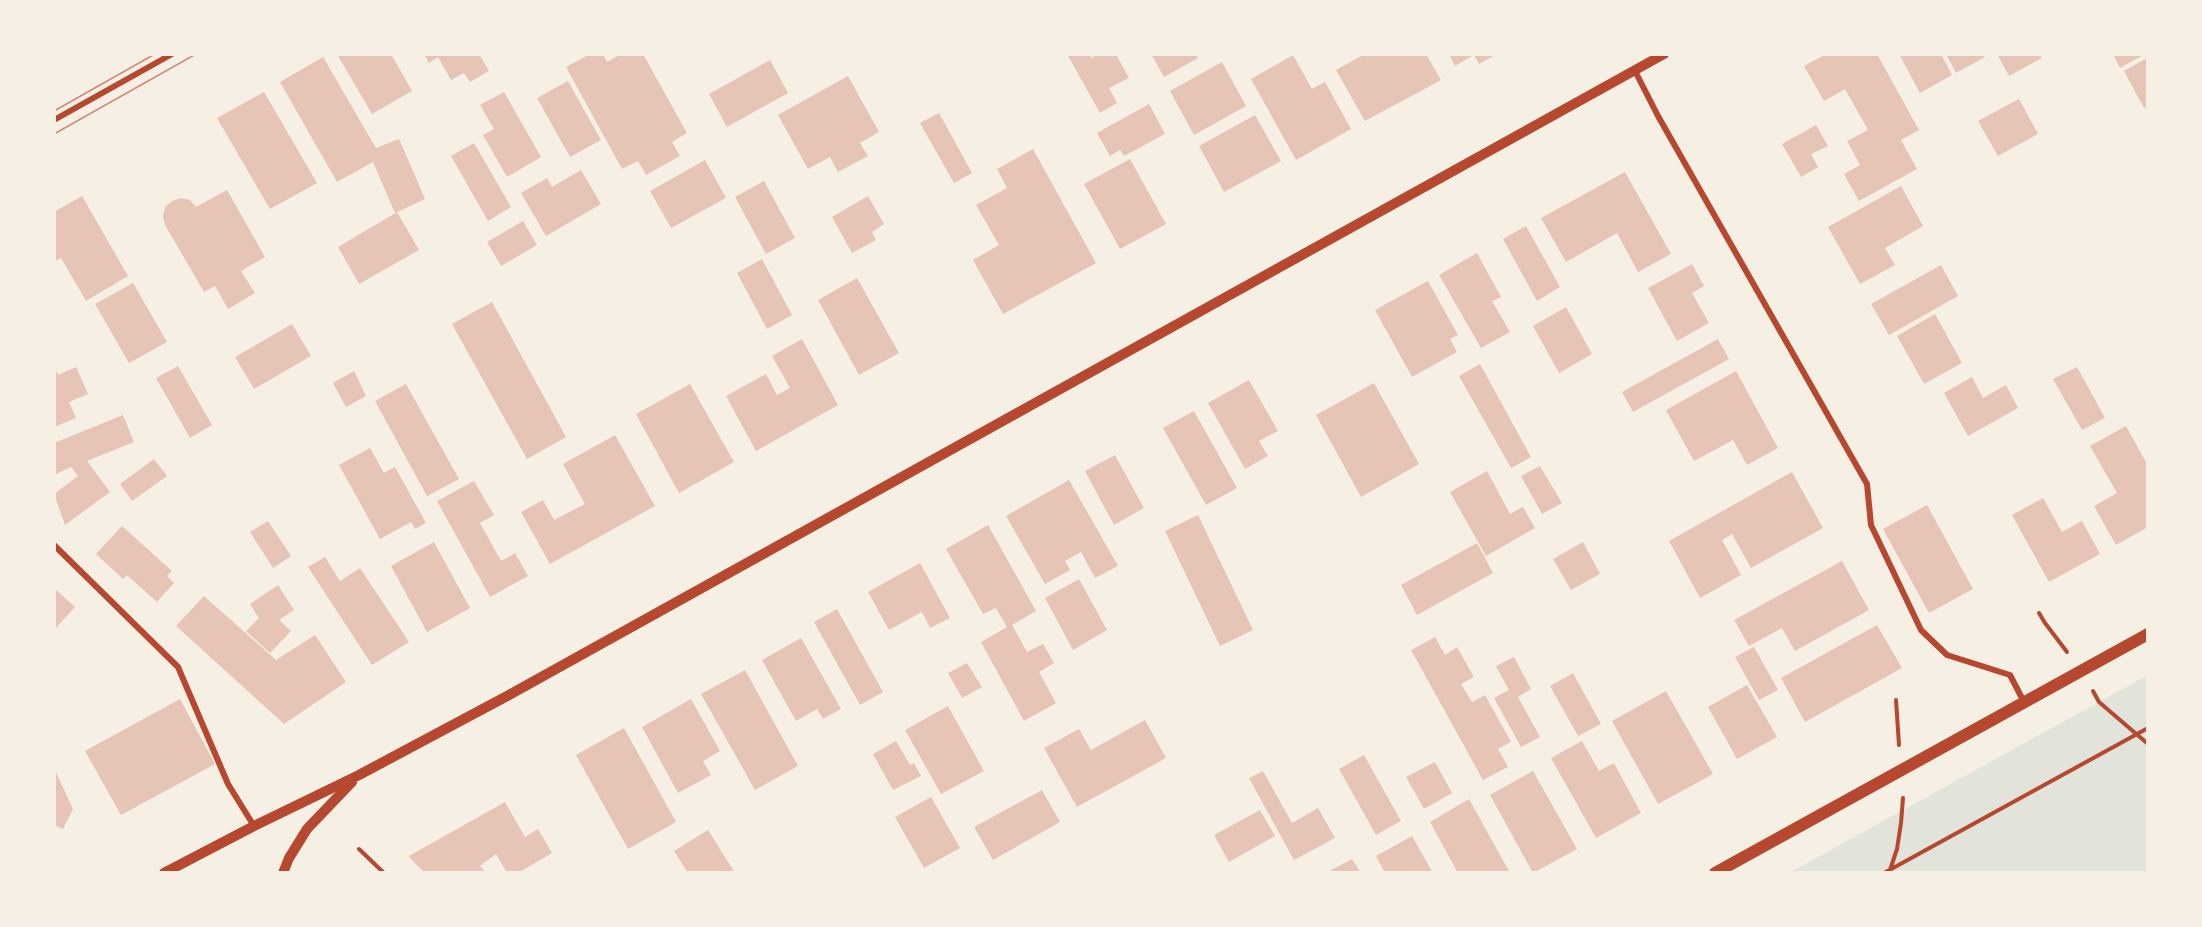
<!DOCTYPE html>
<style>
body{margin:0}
#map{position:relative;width:2202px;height:927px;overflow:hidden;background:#f6efe4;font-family:"DejaVu Sans",sans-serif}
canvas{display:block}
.frame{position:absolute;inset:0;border:56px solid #f6efe4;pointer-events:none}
</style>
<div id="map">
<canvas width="2202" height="927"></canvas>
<div class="frame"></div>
</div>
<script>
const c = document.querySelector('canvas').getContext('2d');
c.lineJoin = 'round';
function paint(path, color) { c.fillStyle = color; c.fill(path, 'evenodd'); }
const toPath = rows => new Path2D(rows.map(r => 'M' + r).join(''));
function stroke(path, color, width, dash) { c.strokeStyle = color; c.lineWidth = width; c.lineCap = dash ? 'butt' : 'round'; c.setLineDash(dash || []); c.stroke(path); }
const green = toPath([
 [2148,675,2148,873,1789,873,1903,810]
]);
const building = toPath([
 [337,54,391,54,412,91,372,114],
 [424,54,479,54,489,71,470,82,464,73,451,80,438,57,429,63],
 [590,54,603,54,607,62,621,54,643,54,687,133,672,142,680,156,646,175,638,161,622,169,566,67],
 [1067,54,1090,54,1092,58,1098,54,1116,54,1129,78,1109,88,1117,103,1100,113],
 [1151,54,1195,54,1198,58,1164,77],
 [1365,54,1426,54,1441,80,1365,121,1336,70],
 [1449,54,1497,54,1479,64,1474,55,1455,66],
 [1826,54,1877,54,1919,130,1901,140,1917,169,1859,201,1844,174,1860,165,1847,141,1868,130,1845,89,1824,101,1804,66],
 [1899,54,1941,54,1952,75,1920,93],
 [1946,54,1983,54,1985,57,1956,73],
 [1997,54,2039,54,2042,58,2009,76],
 [2113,54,2145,54,2120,68],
 [1293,55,1312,89,1325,82,1351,129,1296,160,1251,79],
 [323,57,376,148,399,139,425,199,395,213,373,162,337,182,280,82],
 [2145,59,2148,64,2148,106,2144,108,2124,71],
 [770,60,788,93,727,127,709,94],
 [1222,62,1246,106,1194,135,1170,91],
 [848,76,879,132,860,143,868,156,838,172,830,157,808,169,778,115],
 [568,81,601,140,570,157,537,98],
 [264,92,317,183,270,209,217,118],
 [504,92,541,157,507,177,483,135,494,129,480,105],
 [2019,99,2038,134,1998,156,1978,121],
 [1149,104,1165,134,1124,156,1120,150,1110,156,1097,133],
 [939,113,972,173,954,183,920,123],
 [1255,115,1281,161,1224,192,1199,146],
 [1816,125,1828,146,1811,154,1818,167,1801,177,1782,144],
 [474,143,511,207,488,221,451,156],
 [1033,149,1096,263,1003,314,973,260,999,245,976,205,1007,188,997,169],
 [1130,159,1166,224,1120,249,1084,184],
 [705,160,726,198,671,228,650,191],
 [581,170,601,204,546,236,521,193,547,178,552,187],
 [1625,172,1671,254,1638,272,1617,233,1566,262,1541,218],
 [764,181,795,238,766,254,735,197],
 [1901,186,1923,226,1885,248,1895,265,1860,284,1828,227],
 [227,190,265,257,241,271,255,293,228,309,215,286,204,292,165,225,163,216,165,207,172,201,181,198,190,200,196,207],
 [82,196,128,276,86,301,61,258,54,262,54,212],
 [868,196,884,224,872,232,876,240,852,253,832,217],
 [397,212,419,250,359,284,338,247],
 [523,221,537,245,501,266,487,242],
 [1526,226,1560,287,1537,301,1503,239],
 [1477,253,1501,297,1492,301,1510,332,1481,348,1439,275],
 [762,259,792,315,767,329,737,273],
 [1692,264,1704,286,1692,293,1709,323,1677,341,1648,288],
 [1941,265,1958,296,1889,335,1871,304],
 [857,278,899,353,859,375,818,300],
 [1428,281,1458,335,1450,339,1457,352,1412,377,1375,310],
 [133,283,167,342,129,363,95,304],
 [492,302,566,437,527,459,452,324],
 [1566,307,1592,354,1559,373,1533,326],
 [1935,314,1962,363,1924,384,1897,336],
 [292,324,311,356,254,389,235,357],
 [802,339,838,405,756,451,726,396,766,374,777,395,790,388,772,356],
 [1718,339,1729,359,1633,412,1622,392],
 [1480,364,1531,457,1511,468,1459,376],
 [54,366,58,375,76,367,88,394,69,402,76,418,54,427],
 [178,366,212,425,190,438,156,378],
 [2077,367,2105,418,2082,430,2053,379],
 [354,371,366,396,346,407,333,383],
 [1736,371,1778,448,1747,465,1733,440,1694,461,1666,410],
 [1972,377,1983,398,2006,385,2018,408,1968,436,1944,393],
 [1249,380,1278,431,1259,441,1268,456,1245,469,1208,403],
 [1374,383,1419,464,1361,497,1316,415],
 [406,384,459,479,427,496,375,401],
 [690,384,734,462,679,493,636,414],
 [1194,411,1237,488,1206,505,1163,428],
 [123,415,134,442,87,461,110,492,65,525,54,494,78,476,71,467,54,475,54,443],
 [2126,426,2148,466,2148,527,2116,545,2094,506,2117,493,2090,446],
 [615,435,655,506,550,564,521,512,543,500,554,520,585,504,563,464],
 [370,448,384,473,395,467,426,523,415,529,411,522,380,539,339,465],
 [1115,455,1144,508,1114,525,1085,471],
 [154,459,167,476,132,501,120,484],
 [1540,466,1562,503,1542,514,1521,476],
 [1487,471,1510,514,1523,507,1535,528,1486,556,1450,492],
 [1792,472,1823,528,1751,568,1732,534,1722,540,1741,575,1700,598,1669,541],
 [1069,480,1118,566,1095,578,1081,552,1065,561,1070,570,1045,584,1006,516],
 [474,481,494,515,480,523,501,561,515,553,528,576,490,597,437,501],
 [2043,498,2062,532,2082,521,2100,554,2049,582,2012,515],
 [1927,505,1973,589,1929,613,1883,529],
 [1198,515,1253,630,1220,646,1165,531],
 [268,521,291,556,273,568,250,532],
 [988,525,1036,611,1012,625,1027,652,1043,644,1054,663,1039,672,1056,703,1024,721,981,642,1007,627,996,608,983,614,946,549],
 [122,526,172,571,167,576,174,583,157,602,127,575,123,579,96,554],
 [434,542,470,608,427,632,391,566],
 [1583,542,1600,574,1571,590,1553,559],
 [1477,543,1493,573,1417,615,1401,585],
 [325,557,340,581,360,568,409,642,372,665,308,567],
 [1842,561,1869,610,1795,651,1782,628,1749,646,1734,620],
 [920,563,950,618,930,628,922,612,889,630,868,592],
 [1079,579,1107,630,1073,650,1045,598],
 [278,585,294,610,279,620,291,631,270,653,246,631,259,618,250,604],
 [54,588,75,607,54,630],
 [204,596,276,660,315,635,346,682,284,724,176,626],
 [837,609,883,692,860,705,814,622],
 [1877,625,1902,668,1805,722,1781,678],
 [1435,637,1445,655,1457,647,1474,677,1461,684,1472,702,1485,695,1511,742,1498,749,1508,767,1483,780,1411,650],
 [801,638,841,709,823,719,817,709,796,721,762,660],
 [1754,647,1778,690,1759,700,1735,657],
 [1514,657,1531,689,1518,697,1540,737,1521,747,1494,698,1509,690,1496,666],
 [967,663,982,687,962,698,948,673],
 [745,670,798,766,755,790,701,694],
 [1573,673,1601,724,1578,736,1550,686],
 [1747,685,1777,737,1737,759,1708,707],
 [1666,691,1713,774,1658,804,1612,721],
 [180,699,215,764,121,815,85,751],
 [691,699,720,751,703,761,711,775,678,793,642,727],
 [948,706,984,771,941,794,905,730],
 [1145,720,1166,758,1077,807,1044,748,1079,729,1091,750],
 [624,728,676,822,628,849,576,755],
 [896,741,910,765,914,763,921,776,893,790,873,754],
 [1582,741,1599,771,1614,763,1641,813,1596,838,1551,758],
 [1364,755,1401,821,1376,835,1339,769],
 [1435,762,1452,793,1424,809,1406,777],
 [54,768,73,809,63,829,54,825],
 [1263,771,1292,823,1318,808,1335,838,1294,860,1249,778],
 [1533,771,1577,849,1533,873,1490,795],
 [1042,790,1060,822,993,860,974,827],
 [931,797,960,848,924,868,895,817],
 [1469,799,1510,873,1458,873,1430,822],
 [505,802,525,837,538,829,552,853,518,873,507,873,496,854,480,866,486,873,425,873,410,858,409,856],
 [1260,810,1275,836,1229,862,1214,835],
 [708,830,735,873,688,873,674,851],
 [1412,836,1433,873,1385,873,1376,856],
 [1352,859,1361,873,1326,873]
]);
const path = toPath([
 [2039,613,2045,623,2067,652],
 [2093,691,2099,702,2148,744],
 [1896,700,1899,745],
 [359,849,384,873],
 [1884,873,2148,728],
 [1891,873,1890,870,1897,849,1901,823,1903,798]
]);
const minor = toPath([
 [1635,71,1658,116,1867,484,1871,525,1921,630,1947,655,2010,675,2024,702],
 [54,120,172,54],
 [54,545,178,667,228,784,254,826]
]);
const tertiary = toPath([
 [164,873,254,826,359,775,509,695,1664,54],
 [283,873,289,858,307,829,352,782]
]);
const secondary = toPath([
 [1715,873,2148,634]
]);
const tram = toPath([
 [54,111,155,54],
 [54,134,196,54]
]);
paint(green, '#e2e4dc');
paint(building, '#e6c5b7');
stroke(path, '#b5482f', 4);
stroke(minor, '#b5482f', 6);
stroke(tertiary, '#b5482f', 10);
stroke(secondary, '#b5482f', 12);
stroke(tram, '#cf8b77', 1.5);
</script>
